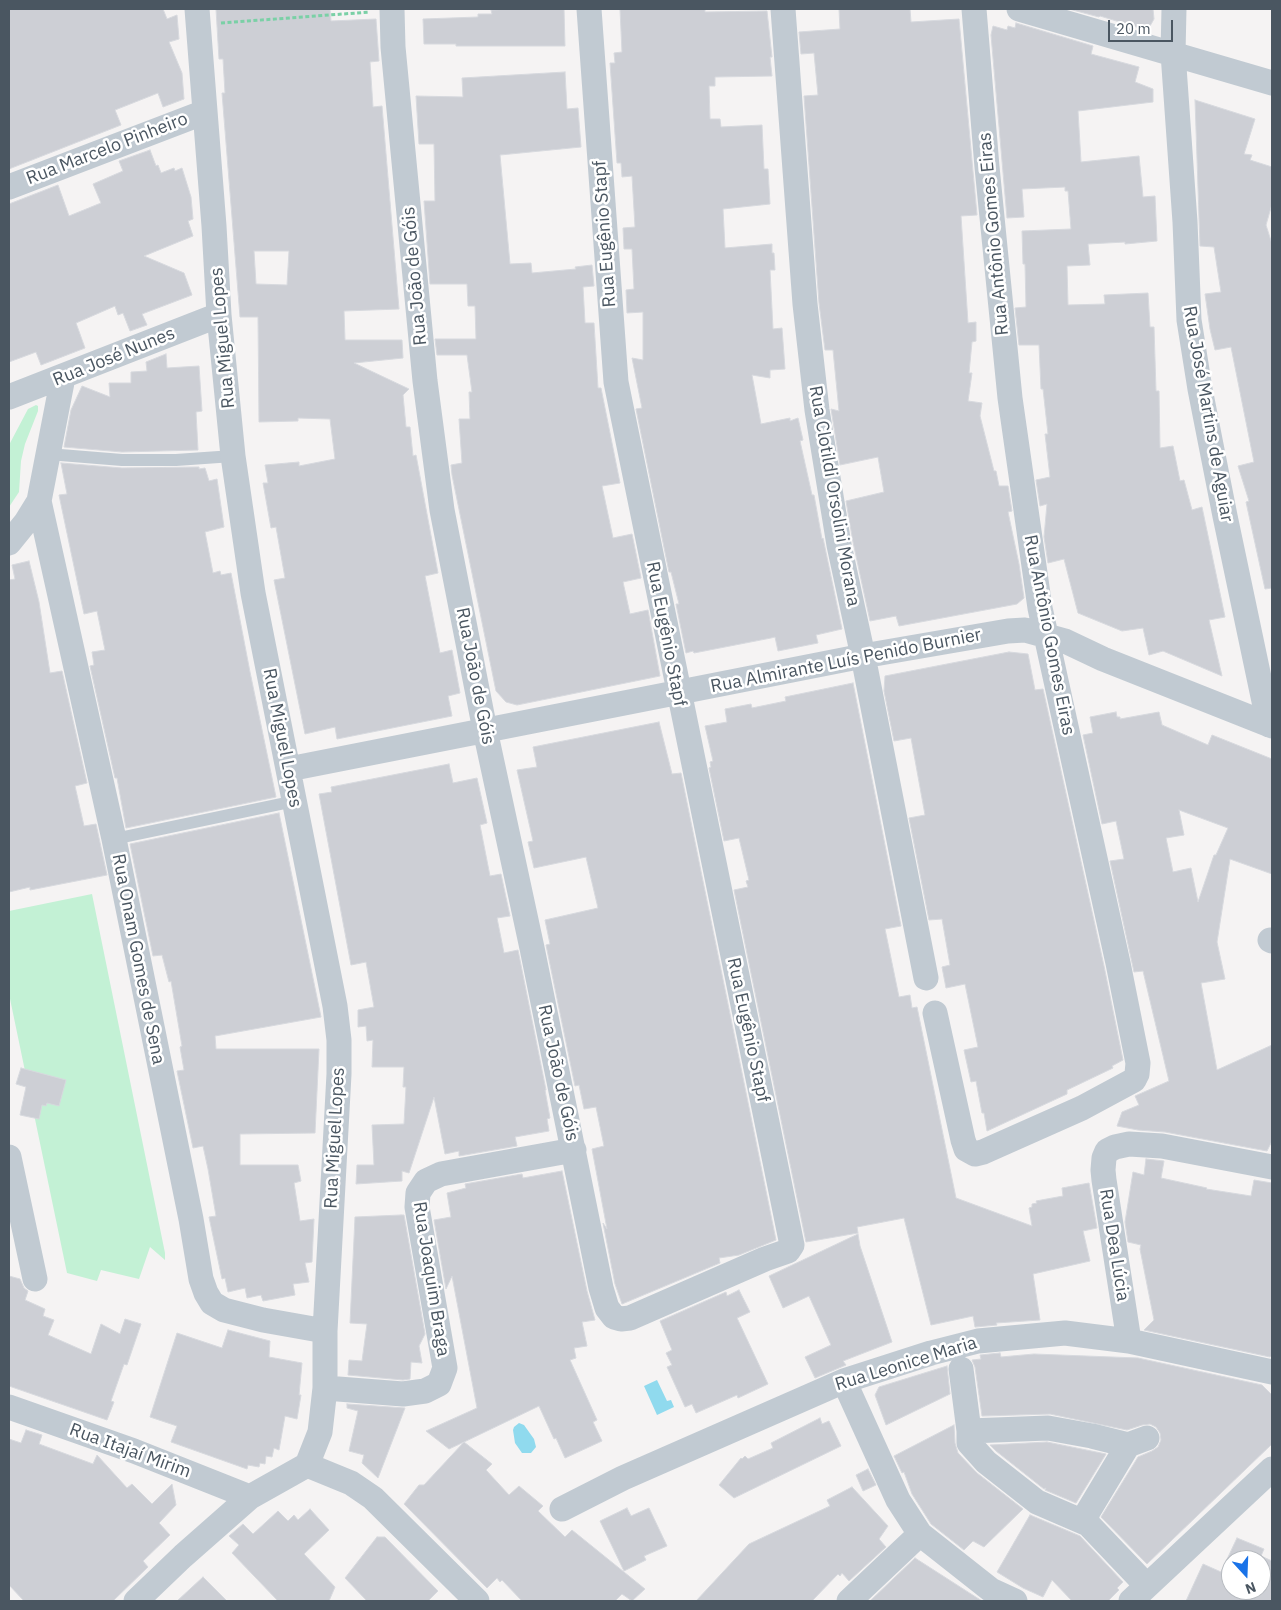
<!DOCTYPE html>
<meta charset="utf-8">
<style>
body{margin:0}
#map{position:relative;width:1281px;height:1610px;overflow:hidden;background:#f5f3f3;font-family:"IBM Plex Sans",sans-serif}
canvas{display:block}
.frame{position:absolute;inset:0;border:10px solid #4a5661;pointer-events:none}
.north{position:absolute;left:1221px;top:1550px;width:50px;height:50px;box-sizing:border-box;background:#fff;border:1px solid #b7bbc0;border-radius:50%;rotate:160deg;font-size:14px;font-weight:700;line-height:20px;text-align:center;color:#4a5661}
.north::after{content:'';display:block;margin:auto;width:18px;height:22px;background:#1a73e8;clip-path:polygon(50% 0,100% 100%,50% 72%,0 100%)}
.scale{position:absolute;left:1108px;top:20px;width:65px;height:22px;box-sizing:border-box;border:2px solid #4a5661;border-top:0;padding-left:6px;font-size:15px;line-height:18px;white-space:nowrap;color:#4a5661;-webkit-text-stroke:4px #fff;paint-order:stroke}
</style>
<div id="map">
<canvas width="1281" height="1610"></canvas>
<div class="frame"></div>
<div class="north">N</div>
<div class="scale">20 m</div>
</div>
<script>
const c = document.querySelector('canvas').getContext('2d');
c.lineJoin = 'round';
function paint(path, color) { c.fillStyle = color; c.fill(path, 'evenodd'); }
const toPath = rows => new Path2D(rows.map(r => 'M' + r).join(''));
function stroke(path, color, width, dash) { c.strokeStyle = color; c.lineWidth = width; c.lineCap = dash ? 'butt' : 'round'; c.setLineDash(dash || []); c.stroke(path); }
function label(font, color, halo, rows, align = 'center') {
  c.font = font + ' "IBM Plex Sans",sans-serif'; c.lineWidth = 5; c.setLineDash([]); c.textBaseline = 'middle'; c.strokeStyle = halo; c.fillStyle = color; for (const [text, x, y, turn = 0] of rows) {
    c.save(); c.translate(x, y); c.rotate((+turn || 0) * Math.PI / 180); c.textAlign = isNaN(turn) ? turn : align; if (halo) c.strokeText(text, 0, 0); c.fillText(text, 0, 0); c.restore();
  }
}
const green = toPath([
 [36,405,38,406,38,411,25,444,21,461,19,492,9,507,9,445,28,409],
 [92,894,165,1253,165,1260,150,1247,139,1279,101,1270,97,1281,67,1273,9,994,9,911]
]);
const water = toPath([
 [657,1380,667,1401,671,1400,674,1407,657,1415,644,1386],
 [519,1423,524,1425,534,1439,536,1447,531,1453,522,1453,515,1443,513,1430,514,1427]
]);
const building = toPath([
 [9,9,163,9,167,19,177,15,179,39,169,42,182,73,184,99,163,107,158,93,115,110,121,125,9,169,9,9],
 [216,9,330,9,331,21,376,19,379,61,370,62,373,107,382,106,399,309,344,311,345,340,402,340,403,358,354,363,409,389,403,395,406,427,410,427,413,456,416,455,438,573,425,576,440,653,452,650,460,693,448,696,452,716,337,739,335,727,305,734,274,580,285,578,276,527,271,528,263,483,268,483,265,465,299,462,299,466,335,459,330,419,298,418,298,421,259,422,258,317,240,317,222,93,225,93,223,59,219,59,216,9],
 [254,251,289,251,287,285,256,284,254,251],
 [515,9,564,9,565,46,456,46,456,44,424,44,423,19,478,17,478,14,492,14,491,10,515,9],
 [620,9,705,9,705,12,767,11,772,57,770,57,772,76,715,77,715,86,709,86,710,119,720,119,721,127,762,125,764,169,768,169,770,204,723,209,725,248,772,244,772,253,774,253,775,270,770,270,773,329,782,328,785,369,770,370,770,378,752,375,761,424,790,418,790,421,798,418,803,440,800,441,812,495,814,495,822,539,823,538,842,629,816,635,818,643,778,651,775,637,771,638,694,653,693,651,686,653,676,604,679,604,671,572,669,572,636,409,642,408,632,358,643,360,643,312,627,313,626,290,634,289,632,249,624,249,623,228,635,227,632,176,622,177,621,163,617,163,610,63,615,63,614,53,622,52,620,9],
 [839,9,910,9,911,22,959,19,977,215,961,216,968,323,976,322,976,341,972,342,969,373,972,373,968,401,982,403,980,416,994,471,996,471,999,486,1008,486,1012,511,1008,512,1019,564,1024,598,1017,604,899,626,896,616,870,621,853,542,846,501,884,492,878,457,840,465,831,409,839,411,833,350,825,350,819,303,804,96,818,95,814,53,801,54,799,32,840,29,839,9],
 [1069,9,1153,9,1154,19,1150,26,1143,29,1100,16,1099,17,1069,9],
 [1016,23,1093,46,1091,54,1139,67,1135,82,1153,89,1153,102,1078,111,1081,162,1139,156,1143,197,1155,196,1157,241,1125,244,1125,242,1088,244,1090,265,1067,266,1068,305,1105,304,1104,295,1148,293,1150,327,1154,327,1156,391,1159,391,1160,448,1173,446,1180,481,1184,480,1192,510,1202,507,1225,617,1209,620,1222,676,1163,651,1149,655,1143,628,1122,631,1078,613,1064,559,1048,563,1044,537,1047,504,1040,506,1036,480,1050,477,1045,434,1048,434,1043,389,1041,389,1039,345,1019,345,1015,308,1026,307,1025,264,1023,264,1022,231,1071,229,1068,191,1065,191,1065,187,1022,189,1024,217,1007,218,991,35,993,26,1007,30,1008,26,1015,28,1016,23],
 [565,72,567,109,578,108,581,147,500,155,510,264,531,263,532,273,576,269,575,267,592,265,594,286,583,287,585,323,594,323,598,388,601,388,620,483,602,486,613,538,632,534,641,578,623,582,630,614,648,610,660,676,517,705,506,702,496,691,452,475,451,465,462,463,459,419,470,419,469,392,472,392,467,355,437,355,435,339,476,339,475,306,468,306,467,284,430,284,424,201,435,201,434,144,419,144,416,96,463,97,462,78,565,72],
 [1195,100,1255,119,1244,154,1252,155,1250,160,1272,167,1272,204,1266,225,1272,244,1272,588,1265,589,1246,502,1249,501,1238,466,1254,462,1231,347,1215,350,1210,329,1205,294,1221,292,1214,247,1200,246,1195,100],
 [150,150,156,166,158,165,161,173,174,168,175,171,182,168,191,197,193,219,188,221,193,236,144,256,184,273,192,295,142,314,147,325,130,331,123,313,118,315,115,306,76,323,85,348,41,365,36,352,9,362,9,204,58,185,69,216,101,203,93,184,123,171,119,161,150,150],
 [166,354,167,368,199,366,202,411,196,412,198,450,122,452,64,447,71,410,82,386,110,397,109,383,131,383,131,372,147,371,146,362,166,354],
 [61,463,122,468,199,467,199,469,205,468,209,481,217,479,224,527,205,532,213,573,220,571,221,575,231,573,250,672,276,797,126,828,117,778,115,778,90,666,94,665,92,652,105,650,97,611,84,614,59,495,67,494,61,463],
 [29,561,39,602,50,673,62,671,87,783,75,786,84,826,96,824,107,875,30,890,30,887,9,892,9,580,15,579,12,565,29,561],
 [1009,652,1028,654,1035,690,1043,689,1104,966,1123,1060,1112,1066,1113,1068,1067,1090,1067,1094,987,1131,984,1113,982,1113,976,1081,971,1082,964,1050,978,1047,965,984,946,988,942,967,950,965,942,919,929,920,909,818,925,815,911,738,894,741,884,691,885,676,1009,652],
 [853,683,901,926,885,929,899,997,910,995,912,1008,917,1007,956,1198,1032,1226,1029,1208,1032,1207,1032,1204,1037,1203,1036,1201,1063,1196,1062,1188,1089,1183,1097,1228,1083,1231,1090,1261,1033,1274,1040,1320,996,1323,997,1325,975,1327,973,1316,931,1325,904,1218,857,1227,858,1233,806,1242,734,890,748,887,746,881,749,880,739,838,724,841,709,768,711,767,710,762,713,761,705,726,727,722,725,709,751,704,752,708,786,701,785,697,853,683],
 [1116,712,1117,717,1120,717,1120,719,1159,712,1162,725,1208,745,1212,735,1272,759,1272,874,1230,859,1217,942,1225,979,1201,983,1217,1070,1272,1045,1272,1141,1267,1151,1165,1132,1138,1130,1117,1126,1122,1112,1139,1105,1135,1096,1169,1081,1143,971,1134,972,1110,861,1124,859,1116,821,1102,824,1083,735,1093,733,1090,717,1116,712],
 [1179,810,1228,828,1216,855,1214,855,1198,902,1191,868,1173,872,1166,838,1184,835,1179,810],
 [659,722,672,774,681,773,776,1240,739,1255,719,1258,720,1263,622,1304,615,1284,603,1223,607,1229,592,1149,604,1146,596,1107,584,1109,579,1085,575,1086,546,945,550,944,545,920,598,908,586,857,534,868,528,842,533,841,517,770,537,767,533,747,659,722],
 [449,764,453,783,477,778,487,823,480,825,490,876,501,874,510,916,497,918,504,953,518,950,546,1090,545,1090,550,1118,547,1119,549,1131,515,1137,517,1146,459,1156,459,1151,445,1154,434,1097,409,1173,402,1171,402,1181,356,1184,357,1165,374,1165,372,1125,404,1124,406,1087,403,1087,404,1067,372,1067,373,1040,367,1041,366,1026,358,1027,358,1010,374,1007,366,962,351,965,319,794,332,792,331,787,449,764],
 [279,813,321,1017,215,1036,216,1049,319,1049,315,1133,240,1134,240,1165,298,1165,301,1181,294,1183,300,1221,314,1219,312,1262,305,1263,309,1282,293,1284,295,1295,263,1301,261,1295,247,1298,245,1288,228,1292,225,1278,222,1279,209,1217,216,1216,208,1169,203,1146,193,1148,177,1071,184,1070,180,1047,182,1046,171,981,169,982,162,955,153,956,130,844,279,813],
 [21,1068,66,1080,59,1106,47,1103,46,1106,42,1105,39,1119,20,1115,26,1087,16,1084,21,1068],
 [1146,1159,1164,1161,1161,1178,1207,1188,1206,1189,1251,1196,1254,1180,1272,1183,1272,1355,1270,1357,1144,1330,1154,1320,1140,1249,1141,1245,1128,1242,1125,1222,1133,1172,1144,1175,1146,1159],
 [562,1171,587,1291,595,1320,582,1322,587,1346,574,1348,576,1358,570,1360,597,1420,593,1422,602,1441,565,1458,556,1438,554,1439,539,1406,464,1442,492,1464,486,1470,509,1495,519,1486,543,1506,538,1511,565,1537,572,1530,645,1589,632,1601,622,1594,615,1601,522,1601,502,1580,500,1582,497,1578,487,1588,404,1504,419,1485,424,1485,464,1442,449,1449,426,1431,477,1408,452,1276,446,1289,434,1220,451,1217,447,1193,466,1188,465,1184,522,1174,523,1178,562,1171],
 [401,1215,404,1215,425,1334,419,1346,422,1363,411,1362,410,1379,403,1380,348,1375,349,1360,362,1361,367,1324,350,1323,355,1217,401,1215],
 [858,1234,860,1246,892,1342,843,1361,846,1365,815,1378,805,1357,831,1345,809,1296,783,1308,769,1276,858,1234],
 [9,1276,20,1279,24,1288,28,1291,25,1300,45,1309,43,1316,54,1320,48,1335,91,1354,101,1324,120,1334,125,1319,141,1324,127,1365,124,1364,111,1401,114,1402,107,1420,9,1386,9,1276],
 [739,1290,750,1312,737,1318,768,1384,738,1398,737,1395,696,1413,692,1404,685,1407,667,1367,672,1365,666,1353,672,1350,660,1321,726,1292,727,1296,739,1290],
 [228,1330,270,1341,269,1357,302,1363,299,1395,301,1395,297,1419,285,1416,279,1450,274,1448,272,1457,266,1456,265,1464,260,1463,259,1467,248,1465,247,1469,171,1442,177,1426,150,1417,177,1333,222,1348,228,1330],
 [1000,1353,1001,1357,1034,1354,1138,1358,1262,1385,1272,1395,1272,1444,1147,1564,1101,1517,1138,1457,1152,1451,1158,1447,1161,1440,1160,1433,1156,1427,1150,1424,1142,1425,1127,1430,1050,1414,982,1416,975,1367,972,1360,981,1359,980,1355,1000,1353],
 [947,1366,950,1394,886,1425,875,1395,879,1387,947,1366],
 [347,1404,405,1408,378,1478,362,1463,364,1455,349,1451,358,1411,347,1408,347,1404],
 [820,1418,822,1424,829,1421,841,1446,734,1498,719,1485,741,1458,742,1459,745,1456,748,1459,773,1448,771,1443,820,1418],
 [954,1425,955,1443,958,1453,977,1473,1023,1509,984,1547,973,1541,964,1550,931,1524,912,1494,904,1472,902,1473,894,1456,954,1425],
 [26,1430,42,1435,39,1444,93,1464,97,1455,127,1488,132,1484,152,1504,172,1484,176,1505,159,1523,170,1535,143,1561,148,1567,113,1601,24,1601,9,1585,9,1439,21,1443,26,1430],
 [1047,1442,1106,1454,1076,1503,1045,1490,1046,1488,1044,1489,996,1451,990,1445,1047,1442],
 [868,1469,876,1485,863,1491,856,1475,868,1469],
 [852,1487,888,1526,879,1539,886,1547,849,1581,842,1573,840,1576,838,1574,812,1601,696,1601,749,1544,830,1506,827,1500,852,1487],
 [627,1508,631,1516,649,1508,667,1546,644,1556,646,1560,624,1571,600,1521,627,1508],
 [310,1509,329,1530,304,1554,335,1587,329,1601,278,1601,232,1553,239,1545,229,1536,243,1524,253,1534,278,1511,288,1521,294,1515,298,1520,310,1509],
 [1030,1515,1080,1536,1123,1582,1117,1588,1119,1590,1108,1601,1072,1601,1052,1580,1043,1597,1023,1588,997,1572,1030,1515],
 [377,1537,385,1537,438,1591,428,1601,367,1601,345,1578,377,1537],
 [1237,1538,1264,1549,1261,1556,1272,1561,1272,1601,1186,1601,1203,1564,1221,1572,1237,1538],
 [1231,1560,1261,1560,1261,1590,1231,1590,1231,1560],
 [915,1558,982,1601,870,1601,915,1558],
 [203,1577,227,1601,177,1601,203,1577]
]);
const path = toPath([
 [221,23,370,12]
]);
const lane = toPath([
 [48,454,122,460,176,460,233,456],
 [114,839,295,801]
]);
const street = toPath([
 [197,9,214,226,219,315,233,456,253,593,335,1006,339,1040,339,1074,325,1331,325,1388,320,1432,307,1465],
 [392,9,393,47,425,381,442,510,485,730,532,948,601,1288,607,1308,614,1317,621,1319,630,1318,765,1259,788,1251,792,1245,616,382,589,9],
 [783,9,805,304,817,410,839,545,863,656,926,978],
 [1019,9,1272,83],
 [1174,9,1173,53,1185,222,1189,320,1200,389,1225,516,1269,725],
 [9,187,205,112],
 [9,397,219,315],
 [39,501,114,839,191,1219,201,1279,206,1293,212,1303,224,1310,263,1320,325,1331],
 [9,543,26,522,39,501,63,377],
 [289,769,863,656,1008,631,1025,630,1065,641,1103,659,1272,726],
 [1270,940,1272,941],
 [935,1013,963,1140,966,1149,975,1154,983,1152,1082,1108,1134,1080,1137,1074,1138,1063,1118,963,1040,608,1010,398,987,167,974,9],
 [9,1157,35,1279],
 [1129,1341,1104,1180,1103,1170,1104,1158,1107,1151,1115,1147,1129,1144,1162,1146,1272,1167],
 [961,1369,969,1431,1048,1428,1092,1436,1128,1445],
 [844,1381,898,1500,920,1534,991,1590,1015,1601],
 [325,1388,403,1394,425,1391,439,1384,445,1368,417,1207,418,1193,426,1181,441,1174,574,1150],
 [9,1407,134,1451,250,1497],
 [969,1431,969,1443,986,1462,1037,1502,1088,1524],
 [1147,1438,1128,1445,1086,1515,1088,1524,1147,1586],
 [307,1465,351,1483,373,1498,477,1601],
 [562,1509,623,1478,844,1381,931,1353,978,1341,1065,1333,1129,1341,1272,1372],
 [136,1601,183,1556,250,1497,307,1465],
 [849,1601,920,1534],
 [1131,1601,1272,1469]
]);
const streetNames = [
 ["Rua Marcelo Pinheiro",107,149,-21],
 ["Rua Eugênio Stapf",605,234,-94],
 ["Rua Antônio Gomes Eiras",994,234,-95],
 ["Rua João de Góis",415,276,-95],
 ["Rua Miguel Lopes",223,338,-95],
 ["Rua José Nunes",114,357,-22],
 ["Rua José Martins de Aguiar",1208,414,80],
 ["Rua Clotildi Orsolini Morana",834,496,80],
 ["Rua Eugênio Stapf",666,634,79],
 ["Rua Antônio Gomes Eiras",1049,635,79],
 ["Rua Almirante Luís Penido Burnier",846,661,-11],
 ["Rua João de Góis",475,676,79],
 ["Rua Miguel Lopes",282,738,79],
 ["Rua Onam Gomes de Sena",138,959,79],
 ["Rua Eugênio Stapf",748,1030,78],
 ["Rua João de Góis",558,1073,78],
 ["Rua Miguel Lopes",335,1138,-87],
 ["Rua Dea Lúcia",1114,1245,81],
 ["Rua Joaquim Braga",431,1279,81],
 ["Rua Leonice Maria",906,1364,-17],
 ["Rua Itajaí Mirim",130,1451,20]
];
paint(green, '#c3f1d5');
paint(water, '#90daee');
paint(building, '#cdcfd5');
stroke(building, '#d7d9de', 1);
stroke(path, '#7ad0a6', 3, [4, 2.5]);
stroke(lane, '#c1cad2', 12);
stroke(street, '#c1cad2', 25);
label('18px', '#4a5661', '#fff', streetNames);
</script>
